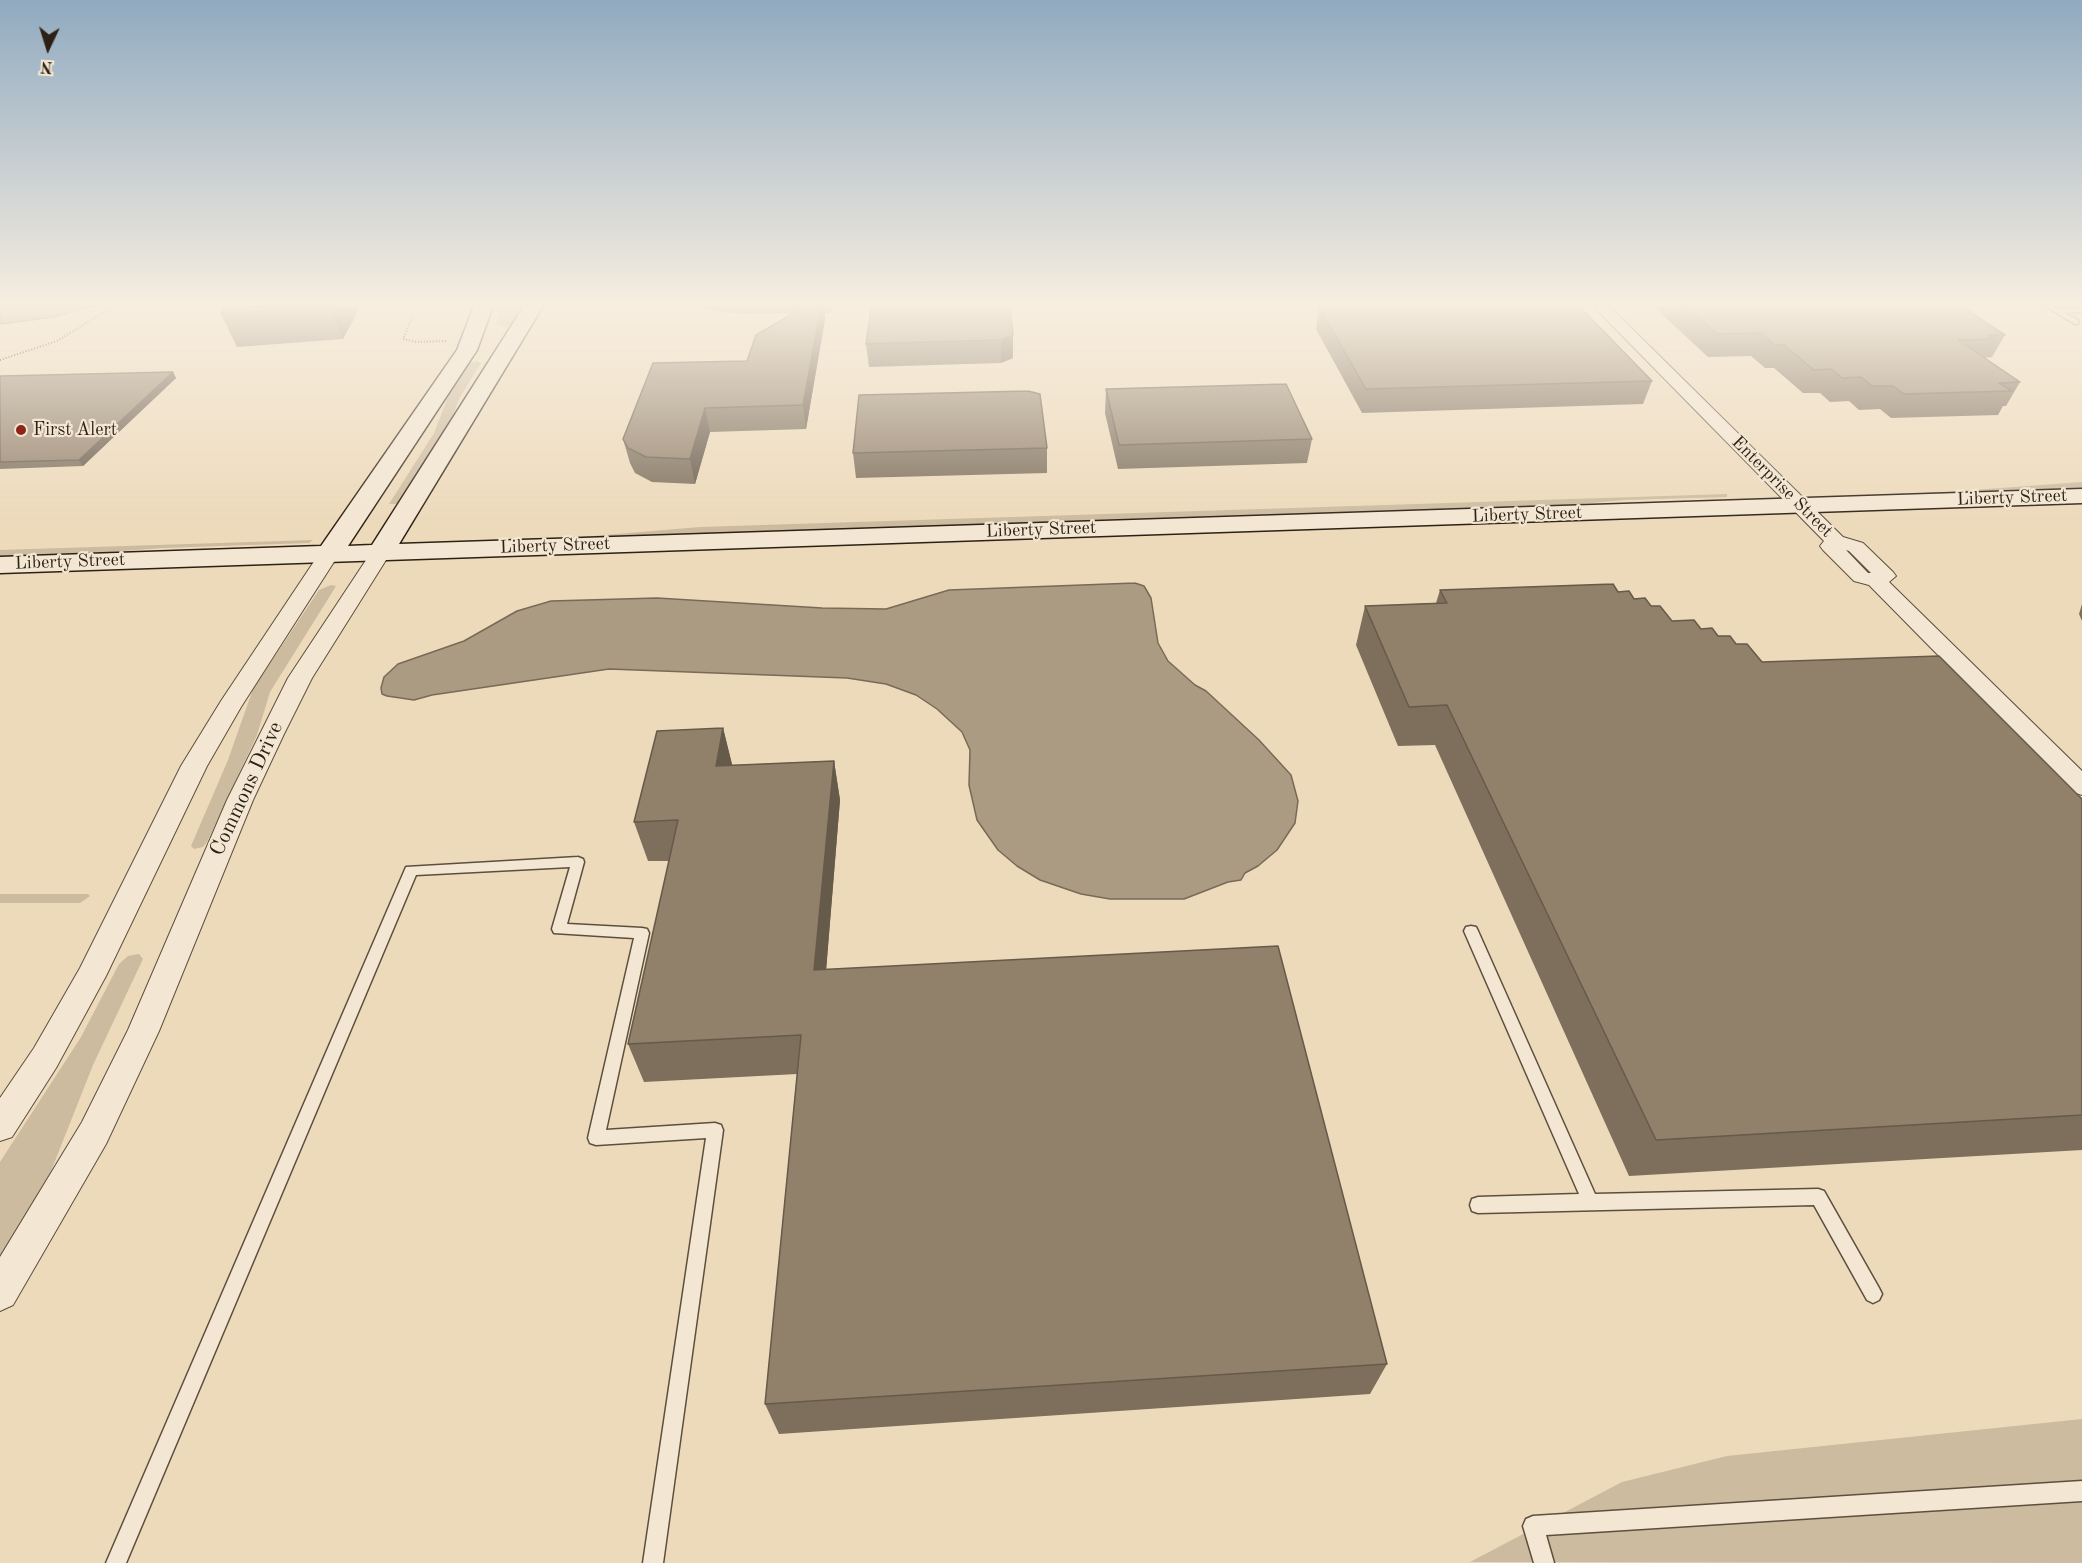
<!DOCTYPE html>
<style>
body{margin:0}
#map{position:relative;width:2082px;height:1563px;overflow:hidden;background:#eddabb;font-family:"Old Standard TT",serif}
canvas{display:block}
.north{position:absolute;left:18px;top:18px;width:60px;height:60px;-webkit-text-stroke:4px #f3e7d3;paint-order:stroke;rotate:184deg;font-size:16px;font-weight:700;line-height:24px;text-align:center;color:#2d2115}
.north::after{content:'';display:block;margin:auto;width:21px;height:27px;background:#2d2115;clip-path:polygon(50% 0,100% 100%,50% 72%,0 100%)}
</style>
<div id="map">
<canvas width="2082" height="1563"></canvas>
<div class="north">N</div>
</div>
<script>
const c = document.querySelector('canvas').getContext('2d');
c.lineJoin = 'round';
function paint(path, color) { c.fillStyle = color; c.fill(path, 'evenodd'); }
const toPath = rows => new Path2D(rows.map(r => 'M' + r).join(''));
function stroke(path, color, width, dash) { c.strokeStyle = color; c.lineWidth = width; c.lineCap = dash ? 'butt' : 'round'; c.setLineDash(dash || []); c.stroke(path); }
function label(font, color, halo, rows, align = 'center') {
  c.font = font + ' "Old Standard TT",serif'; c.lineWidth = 4.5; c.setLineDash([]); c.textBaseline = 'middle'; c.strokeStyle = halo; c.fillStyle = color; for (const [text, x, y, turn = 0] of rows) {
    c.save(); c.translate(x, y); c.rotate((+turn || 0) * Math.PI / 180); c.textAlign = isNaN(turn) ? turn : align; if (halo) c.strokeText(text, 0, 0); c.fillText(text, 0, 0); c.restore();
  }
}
const green = toPath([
 [502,306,526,306,515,324,504,327,496,325],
 [477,361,481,363,460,397,446,434,399,504,389,504,434,433,447,399,469,363],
 [2082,482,2082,491,1849,498,1847,496,1946,492],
 [1727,494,1727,497,1624,500,1516,510,426,545,428,542,581,537,700,527],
 [313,540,309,543,163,548,0,560,0,550],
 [331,585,336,586,333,591,270,692,257,735,207,842,203,847,194,849,191,846,228,760,253,689,319,590],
 [0,894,88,894,90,896,80,903,0,903],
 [139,954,143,959,93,1065,40,1199,0,1261,0,1162,81,1037,119,964,128,956],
 [2082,1419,2082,1563,1470,1562,1622,1482,1727,1456]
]);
const water = toPath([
 [0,306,94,306,54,317,0,324,0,306],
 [1135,583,1144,586,1151,598,1158,643,1168,661,1195,685,1206,691,1259,740,1291,775,1298,801,1295,823,1277,850,1258,866,1245,873,1241,880,1228,882,1184,899,1110,899,1081,894,1040,880,1017,866,998,850,977,820,969,785,970,750,962,732,937,709,916,695,886,684,847,678,609,669,432,695,414,700,387,696,382,694,381,688,384,677,398,664,464,641,517,611,551,601,657,598,822,608,886,609,949,590,1135,583]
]);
const path = toPath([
 [417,306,403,339,416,342,447,341],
 [0,360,57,341,114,306]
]);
const lane = toPath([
 [2045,306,2054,306,2058,309,2082,308,2082,312,2064,313,2078,320,2078,324,2075,324,2045,306],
 [578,857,583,859,584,862,567,924,642,928,647,929,649,933,606,1130,715,1123,721,1125,723,1130,663,1563,643,1563,706,1138,596,1145,590,1143,588,1138,634,938,554,933,552,929,570,867,416,875,126,1563,106,1563,406,867,578,857],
 [1471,926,1476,927,1478,931,1595,1194,1818,1189,1824,1191,1879,1288,1882,1294,1879,1300,1873,1303,1867,1300,1814,1205,1478,1213,1472,1211,1470,1205,1472,1199,1478,1197,1579,1194,1464,931,1466,927,1471,926],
 [2082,1481,2082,1501,1546,1535,1554,1563,1534,1563,1523,1526,1526,1519,1533,1516,2082,1481]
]);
const street = toPath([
 [1593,306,1609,306,1843,537,1863,543,1893,572,1896,576,1889,582,2082,771,2082,795,2073,792,1869,585,1854,581,1823,550,1820,546,1824,541,1593,306],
 [1846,550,1849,551,1871,573,1868,573,1846,550],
 [381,546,388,548,391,552,312,678,284,734,253,800,159,1031,106,1144,13,1305,0,1311,0,1257,82,1122,128,1030,227,800,288,678,374,548,381,546],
 [329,548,336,550,339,554,241,707,207,766,106,976,56,1068,12,1137,0,1141,0,1098,34,1048,80,968,181,766,221,701,319,554,322,550,329,548]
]);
const secondary = toPath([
 [474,306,493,306,477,350,348,546,372,545,524,306,543,306,399,544,2082,489,2082,503,0,573,0,557,321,546,457,350,474,306]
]);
const wall = toPath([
 [226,306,358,306,359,309,343,339,237,347,221,314],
 [699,306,832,306,831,313,825,313,825,319,806,429,710,432,695,484,652,482,635,473,630,463,623,439,747,361,794,313,743,314,709,310],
 [1653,306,1961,306,2005,335,1992,357,1984,358,2020,382,2006,406,2003,406,1998,415,1891,418,1880,409,1859,410,1849,401,1830,402,1820,393,1803,393,1774,368,1765,368,1751,356,1708,357],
 [1319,307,1652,381,1643,404,1362,413,1316,329],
 [1013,335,1013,358,1001,363,869,367,866,344],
 [173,372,176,378,83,466,0,469,0,376],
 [1106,389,1312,439,1307,463,1118,469,1105,413],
 [1047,448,1047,473,856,478,853,453],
 [1440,590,1618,592,1651,606,1672,621,1701,629,1736,644,1762,662,2082,799,2082,1150,1629,1176,1435,745,1398,746,1356,645,1365,606,1436,603],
 [2082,604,2082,621,2079,614],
 [723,728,732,765,834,761,840,800,826,969,1387,1364,1370,1394,779,1434,765,1404,797,1074,644,1082,628,1044,669,861,648,861,634,822]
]);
const shadedWall = toPath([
 [330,306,358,306,359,309,343,339],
 [821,306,824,306,825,319,806,429,803,405],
 [1013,335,1013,358,1001,363,1001,340],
 [173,372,176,378,83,466,79,460],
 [705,408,710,432,695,484,690,459],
 [723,728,733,768,716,766],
 [834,761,840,800,823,1009,814,970]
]);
const building = toPath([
 [226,306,327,306,221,314,226,306],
 [806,306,821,306,803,405,705,408,690,459,646,457,628,448,623,439,653,363,747,361,756,335,806,306],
 [929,306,1010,306,1013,335,1001,340,866,344,871,308,929,306],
 [1579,306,1652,381,1366,389,1319,307,1579,306],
 [1685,306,1961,306,2005,335,1988,335,1994,339,1958,340,2020,382,1999,383,2012,391,1904,394,1893,386,1872,386,1861,377,1842,378,1831,369,1814,370,1784,345,1775,345,1761,333,1717,334,1685,306],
 [173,372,79,460,0,462,0,376,173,372],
 [1286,384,1312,439,1119,445,1106,389,1286,384],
 [1028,391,1040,394,1047,448,853,453,859,395,1028,391],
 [1613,584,1618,592,1629,591,1634,599,1645,598,1651,606,1660,606,1672,621,1694,620,1701,629,1712,628,1718,636,1730,636,1736,644,1747,644,1762,662,1939,656,2082,799,2082,1115,1656,1140,1447,705,1409,707,1365,606,1447,603,1440,590,1613,584],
 [723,728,716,766,834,761,814,970,1278,946,1387,1364,765,1404,801,1035,628,1044,678,820,634,822,657,731,723,728]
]);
const markers = [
 [21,430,6,"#8f2418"]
];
const farPoinames = [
 ["First Alert",33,430]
];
const farStreetnames = [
 ["Enterprise Street",1782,487,45],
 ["Liberty Street",2012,498,-2],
 ["Liberty Street",1527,515,-2],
 ["Liberty Street",1041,530,-2],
 ["Liberty Street",555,546,-2],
 ["Liberty Street",70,562,-2]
];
const streetNames = [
 ["Commons Drive",247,789,-65]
];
paint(green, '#ccbb9f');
paint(water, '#ac9b83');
stroke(water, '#796a57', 1.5);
stroke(lane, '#5d4f3e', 3);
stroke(street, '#5d4f3e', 2);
stroke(secondary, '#2d2115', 3);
stroke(path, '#2d2115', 2, [1, 2]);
paint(lane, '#f3e7d3');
paint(street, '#f3e7d3');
paint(secondary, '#f3e7d3');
paint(wall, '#7d6f5c');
paint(shadedWall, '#665a4b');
paint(building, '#91816b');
stroke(building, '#665a4b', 1.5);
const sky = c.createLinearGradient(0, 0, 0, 525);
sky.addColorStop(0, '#90aac0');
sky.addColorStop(0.58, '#f7eee0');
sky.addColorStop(1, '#f7eee000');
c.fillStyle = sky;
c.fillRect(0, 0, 2082, 525);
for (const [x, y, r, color] of markers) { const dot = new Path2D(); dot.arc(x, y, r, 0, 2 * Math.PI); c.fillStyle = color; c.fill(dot); stroke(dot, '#f3e7d3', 2); }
label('18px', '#2d2115', '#f3e7d3', farPoinames, 'left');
label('18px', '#2d2115', '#f3e7d3', farStreetnames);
label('21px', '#2d2115', '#f3e7d3', streetNames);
</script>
